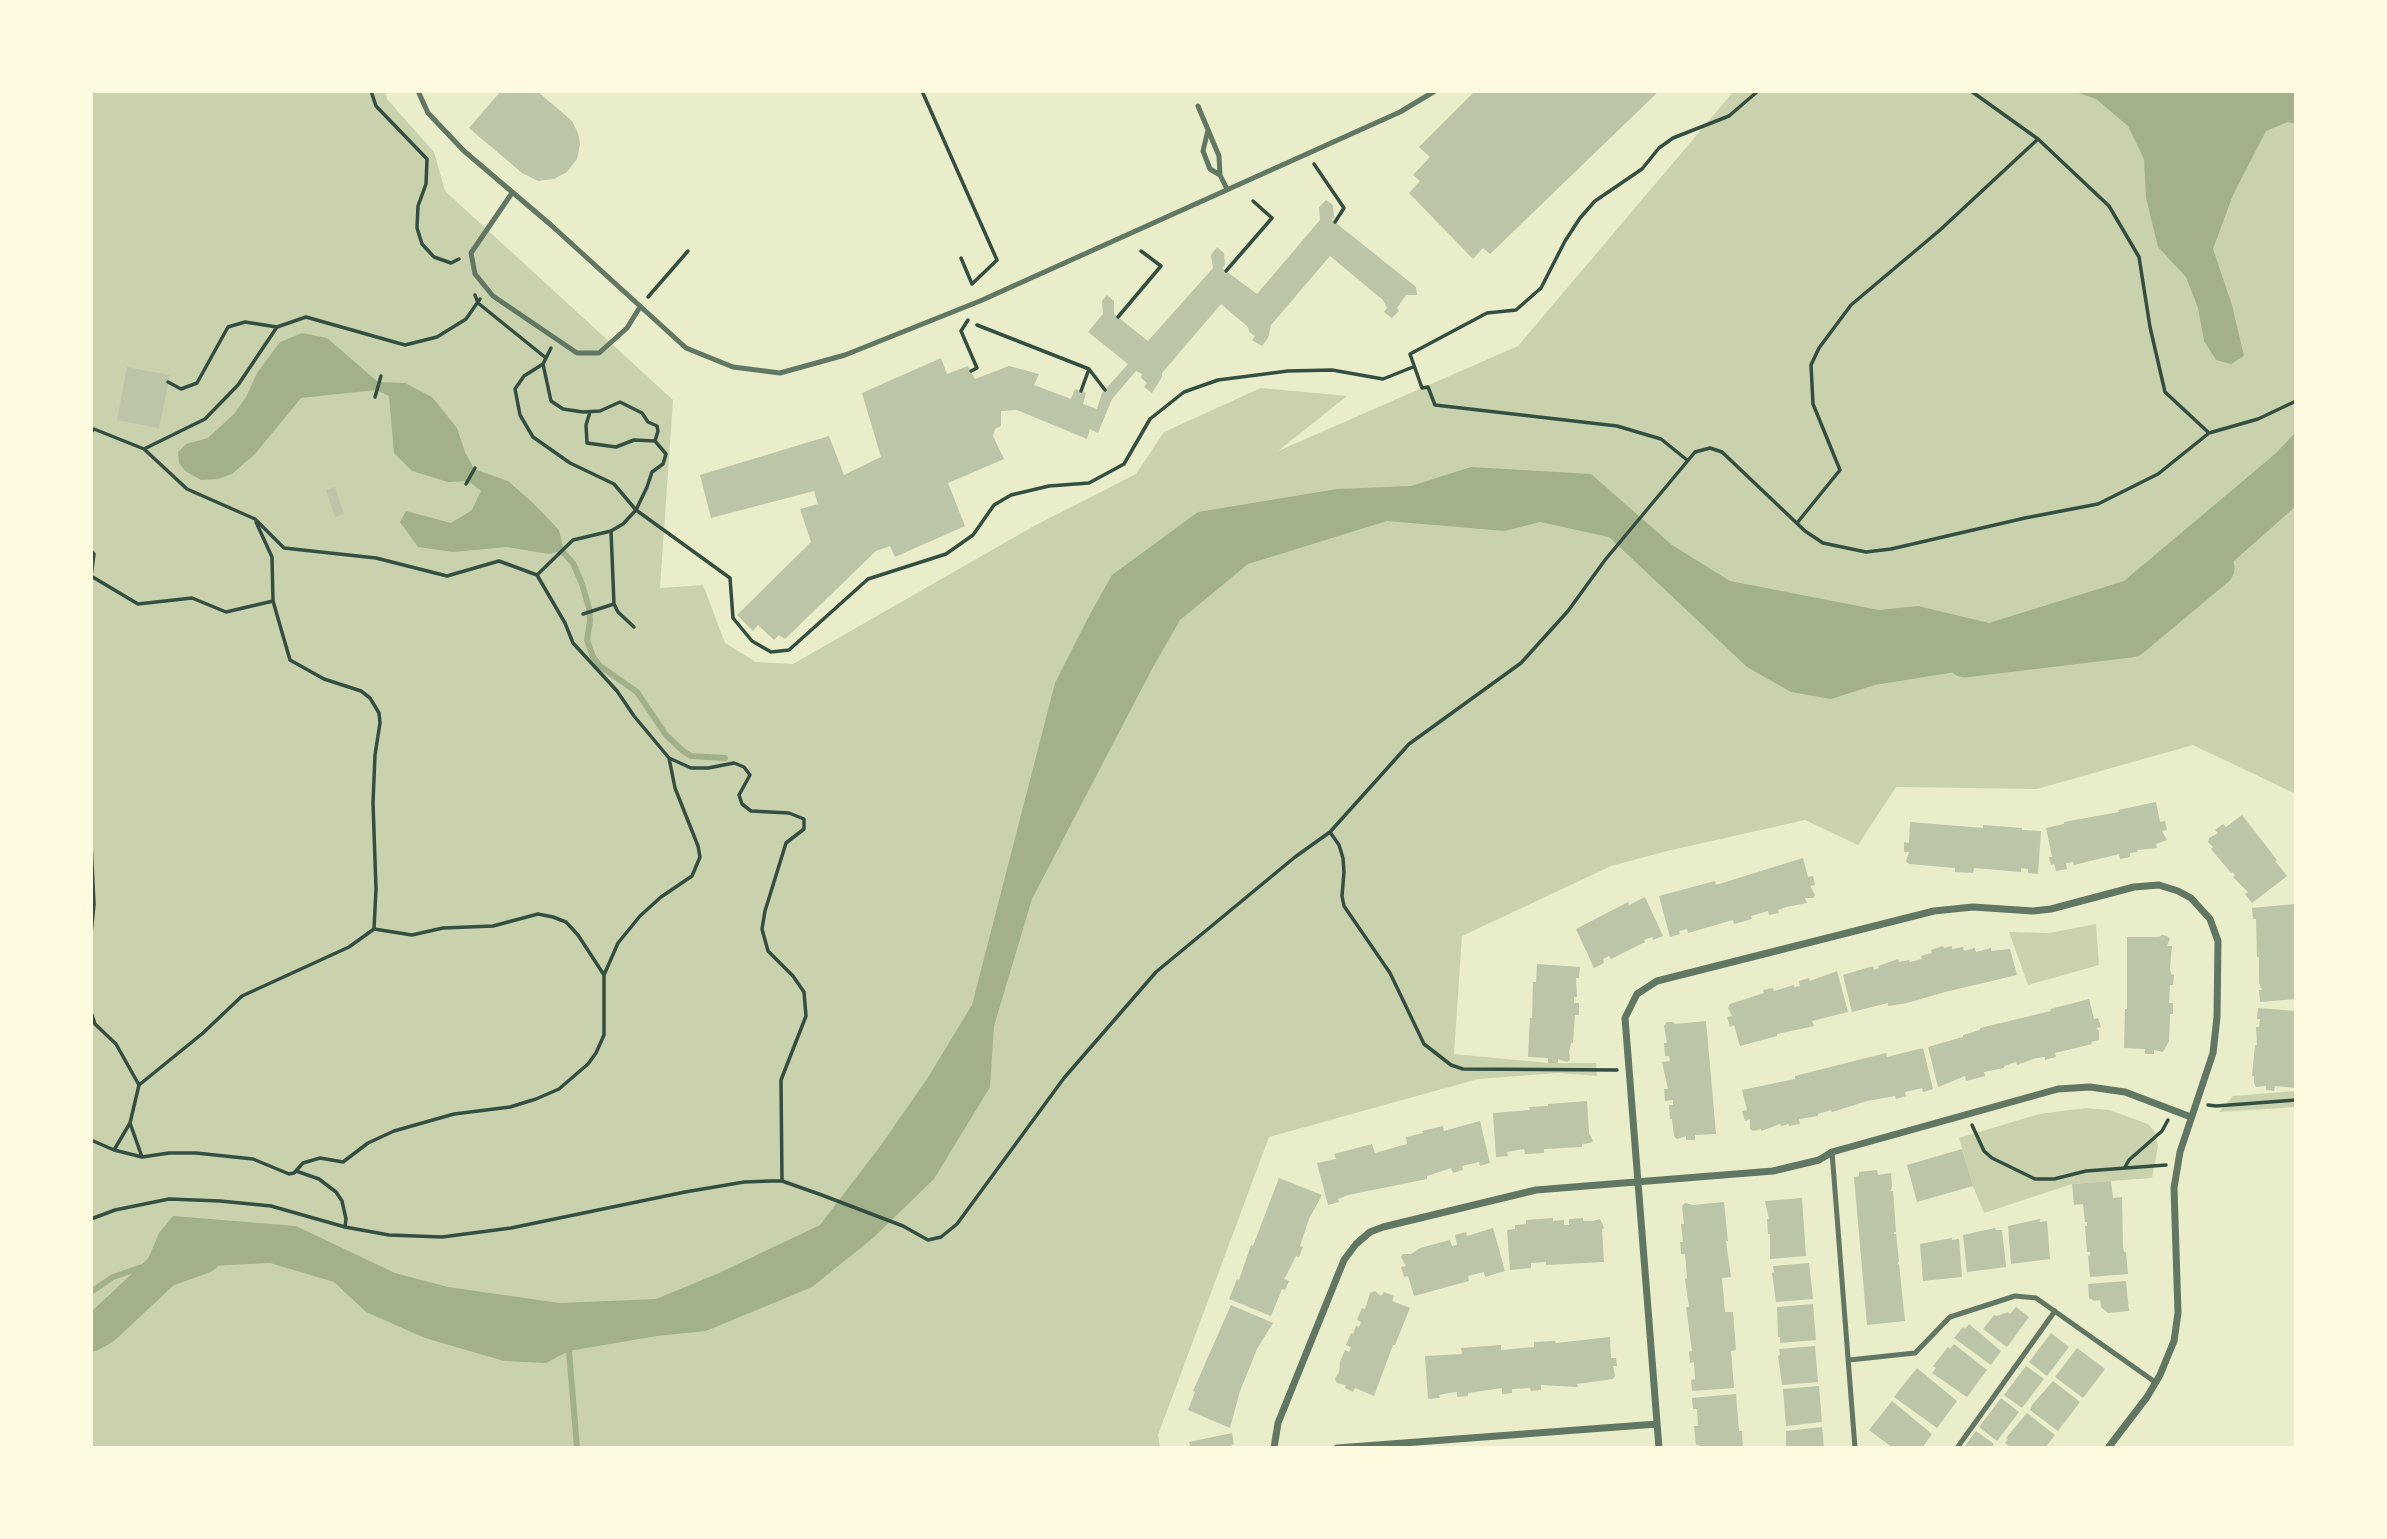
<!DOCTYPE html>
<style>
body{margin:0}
#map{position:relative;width:2387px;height:1539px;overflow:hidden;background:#e9edc9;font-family:Georgia,serif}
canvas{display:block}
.frame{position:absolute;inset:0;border:93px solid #fefae0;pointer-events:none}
</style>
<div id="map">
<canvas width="2387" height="1539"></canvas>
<div class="frame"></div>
</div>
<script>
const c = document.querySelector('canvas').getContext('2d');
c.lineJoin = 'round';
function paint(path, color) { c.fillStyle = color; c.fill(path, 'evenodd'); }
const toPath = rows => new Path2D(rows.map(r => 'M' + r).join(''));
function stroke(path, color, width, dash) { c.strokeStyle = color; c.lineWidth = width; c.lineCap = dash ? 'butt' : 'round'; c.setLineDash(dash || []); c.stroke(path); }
const green = toPath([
 [91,91,385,91,387,99,434,152,445,191,673,400,660,588,703,585,725,643,756,662,793,664,1034,526,1136,474,1164,432,1261,388,1347,396,1278,451,1518,346,1734,91,2296,91,2296,794,2193,745,2037,789,1896,787,1858,845,1805,820,1667,851,1611,866,1462,936,1454,1054,1548,1063,1596,1063,1597,1076,1558,1073,1478,1079,1269,1137,1158,1435,1160,1448,91,1448],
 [2096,924,2099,965,2028,985,2009,932,2049,933],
 [2296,1091,2296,1107,2219,1112,2233,1096],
 [2086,1108,2109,1110,2148,1124,2154,1131,2158,1146,2152,1178,2072,1184,1984,1213,1973,1186,1959,1138,2039,1114]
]);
const water = toPath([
 [2073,91,2296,91,2296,124,2288,122,2266,131,2233,195,2213,249,2232,305,2244,356,2231,364,2216,360,2204,341,2198,308,2186,277,2158,247,2146,198,2144,159,2128,126,2096,99],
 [302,333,327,338,378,382,405,383,432,397,457,428,465,452,474,469,508,481,534,504,559,530,563,547,560,551,549,554,507,547,453,552,418,547,400,522,406,511,451,523,472,510,481,491,468,481,448,482,412,471,394,453,389,396,376,390,301,398,255,454,232,474,218,479,201,480,185,471,179,463,178,452,186,444,208,438,234,414,246,397,257,373,280,342],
 [2296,432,2296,506,2199,592,2069,650,2017,653,1980,668,1875,685,1831,699,1791,692,1747,667,1609,537,1540,522,1505,531,1387,521,1248,564,1180,620,1152,669,1032,899,994,1026,990,1087,934,1179,873,1238,812,1287,706,1331,657,1336,569,1351,546,1363,504,1361,425,1338,366,1312,334,1282,270,1263,192,1267,161,1275,145,1266,159,1233,173,1216,296,1226,395,1273,448,1287,560,1303,656,1299,719,1273,820,1225,881,1145,927,1079,972,1005,1055,683,1090,614,1112,575,1198,512,1337,489,1411,486,1471,467,1591,474,1672,545,1730,581,1879,610,1918,606,1989,623,2124,581,2275,454]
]);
const stream = toPath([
 [559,548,573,563,582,584,589,608,590,621,587,640,593,657,600,666,637,692,666,735,683,751,691,756,725,758],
 [91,1292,113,1277,145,1266],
 [569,1351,577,1448]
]);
const river = toPath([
 [1965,659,2131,639,2216,568],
 [91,1333,103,1326,164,1269,203,1255]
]);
const building = toPath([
 [501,91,537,91,572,121,578,133,580,144,577,159,567,172,554,179,538,181,522,173,469,128],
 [1475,91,1659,91,1490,254,1483,248,1473,259,1409,193,1420,181,1413,175,1430,157,1419,147],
 [1326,200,1333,205,1334,218,1331,219,1416,287,1417,295,1406,295,1397,308,1399,311,1392,318,1384,312,1387,308,1383,300,1330,256,1271,325,1268,338,1262,346,1252,340,1255,336,1249,332,1248,327,1221,304,1162,373,1162,377,1152,393,1144,387,1147,383,1141,378,1142,374,1136,371,1112,399,1098,433,1090,429,1087,439,1017,410,1001,411,1001,426,995,429,993,436,1004,459,948,483,965,526,895,557,890,546,876,551,785,639,779,635,774,640,758,625,753,631,737,615,811,542,800,509,818,504,814,491,711,518,700,475,829,436,844,475,850,472,881,457,862,393,941,358,947,374,968,366,975,379,1009,366,1039,374,1034,385,1071,399,1075,389,1086,393,1083,404,1097,409,1102,393,1128,364,1088,332,1103,314,1102,301,1107,295,1114,301,1114,314,1148,341,1213,268,1211,255,1217,247,1224,253,1225,265,1222,268,1257,294,1320,220,1319,207],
 [127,367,170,375,159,428,117,420],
 [335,487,344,514,335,517,326,490],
 [2156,802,2160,822,2165,821,2167,830,2162,831,2167,840,2156,844,2157,848,2137,850,2138,852,2130,853,2130,857,2120,859,2119,854,2074,865,2073,862,2066,863,2067,869,2056,871,2054,864,2051,865,2049,857,2052,857,2046,828,2064,824,2064,822,2119,812,2118,810],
 [2242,815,2277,860,2275,861,2287,876,2252,903,2245,894,2248,892,2233,877,2235,875,2232,872,2231,873,2211,849,2213,847,2208,842,2209,838,2218,833,2215,830,2223,824,2226,827],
 [1910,822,1983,828,1983,825,2022,828,2022,830,2041,831,2038,874,2028,873,2028,869,2021,868,2021,872,1974,868,1973,873,1955,872,1955,868,1909,864,1906,861,1909,852,1904,852,1904,842,1909,843],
 [1803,858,1808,877,1813,876,1815,885,1810,886,1815,895,1813,898,1805,898,1807,903,1786,907,1778,910,1779,913,1769,915,1768,911,1751,916,1752,919,1734,924,1733,920,1688,933,1687,929,1679,931,1680,934,1670,937,1659,896,1715,881,1716,885],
 [1645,897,1663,936,1653,940,1652,937,1644,940,1645,942,1611,959,1609,956,1603,959,1604,963,1594,968,1576,929,1628,902,1629,905],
 [2295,904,2296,999,2260,1002,2259,990,2262,990,2259,983,2259,957,2257,957,2256,919,2253,919,2252,908],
 [2162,935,2167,936,2170,939,2167,946,2172,946,2170,968,2171,974,2174,975,2173,985,2170,985,2169,1003,2173,1003,2173,1014,2170,1014,2169,1041,2163,1052,2154,1050,2154,1054,2145,1054,2145,1049,2124,1048,2125,1009,2127,1009,2127,937,2159,937],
 [1943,946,1944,948,1952,946,1952,949,1963,947,1964,951,1975,948,1976,952,1991,948,1991,951,2010,949,2017,975,1945,992,1907,1003,1888,1006,1888,1003,1852,1012,1843,975,1873,966,1874,970,1879,968,1878,966,1898,959,1899,962,1909,960,1910,962,1922,959,1921,956,1932,953,1931,950],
 [1537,964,1580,967,1579,978,1576,978,1577,997,1574,997,1574,1003,1579,1003,1579,1015,1575,1015,1573,1043,1571,1043,1569,1052,1570,1060,1567,1062,1558,1059,1558,1063,1548,1063,1548,1058,1528,1057,1530,1018,1532,1018,1533,982,1536,982],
 [1837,971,1848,1012,1812,1021,1814,1026,1777,1034,1777,1036,1740,1046,1734,1025,1730,1027,1727,1017,1732,1016,1728,1008,1730,1004,1764,993,1763,990,1773,988,1774,991,1794,985,1794,987,1800,986,1799,981,1809,978,1810,981],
 [2089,999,2094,1019,2098,1018,2101,1027,2096,1028,2099,1031,2099,1040,2091,1042,2092,1044,2055,1053,2056,1057,2045,1060,2045,1057,2036,1058,2017,1065,2016,1062,2004,1066,2004,1068,1984,1072,1985,1076,1966,1081,1965,1076,1938,1087,1928,1047,1963,1037,1963,1035,1980,1030,1980,1028,2051,1011,2050,1009],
 [2258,1008,2296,1011,2296,1088,2275,1086,2274,1091,2266,1090,2266,1086,2256,1087,2254,1083,2254,1076,2252,1076,2255,1045,2257,1045,2256,1027,2259,1027,2260,1019,2257,1019],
 [1706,1021,1716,1134,1695,1135,1695,1140,1686,1140,1686,1136,1677,1139,1674,1136,1672,1119,1670,1119,1669,1105,1673,1105,1673,1100,1665,1101,1664,1089,1668,1089,1662,1062,1670,1061,1669,1056,1665,1056,1664,1043,1667,1043,1664,1026,1667,1022,1673,1022,1675,1024],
 [1923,1048,1933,1089,1923,1092,1922,1088,1905,1092,1906,1096,1896,1099,1895,1096,1867,1101,1832,1112,1831,1110,1818,1114,1818,1116,1799,1119,1800,1124,1789,1126,1789,1124,1781,1126,1780,1124,1761,1131,1761,1129,1753,1131,1750,1129,1750,1119,1745,1121,1742,1111,1747,1110,1742,1090,1795,1079,1795,1076,1886,1053,1887,1057],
 [1587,1101,1589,1133,1593,1141,1590,1143,1582,1144,1582,1147,1544,1149,1544,1153,1525,1154,1524,1149,1518,1150,1507,1152,1508,1156,1496,1157,1493,1113,1530,1110,1529,1107,1548,1106,1548,1104],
 [1480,1121,1490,1163,1480,1166,1479,1162,1462,1166,1463,1170,1453,1173,1451,1168,1427,1176,1427,1179,1348,1195,1338,1199,1339,1202,1328,1205,1317,1163,1336,1159,1334,1154,1372,1144,1375,1153,1407,1144,1406,1137,1423,1133,1422,1131,1443,1126,1444,1131],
 [1962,1149,1973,1186,1917,1202,1907,1165],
 [1877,1170,1878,1175,1891,1173,1892,1188,1890,1191,1893,1191,1896,1232,1894,1232,1894,1234,1896,1234,1899,1261,1897,1265,1899,1264,1905,1321,1867,1325,1854,1177,1859,1176,1859,1172],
 [1279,1178,1322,1195,1309,1219,1300,1246,1303,1247,1299,1257,1296,1256,1287,1274,1284,1279,1289,1281,1285,1290,1282,1289,1271,1316,1229,1299,1237,1279,1239,1280,1251,1245,1253,1246],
 [2111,1181,2113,1198,2122,1197,2123,1247,2124,1252,2126,1252,2128,1274,2090,1277,2088,1256,2090,1255,2090,1252,2087,1252,2085,1226,2087,1226,2087,1222,2085,1222,2083,1204,2074,1205,2072,1184],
 [1802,1198,1806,1256,1770,1259,1770,1234,1768,1234,1767,1219,1769,1219,1765,1201],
 [1724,1202,1728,1241,1726,1241,1731,1277,1722,1278,1725,1312,1733,1312,1736,1350,1731,1351,1734,1388,1692,1391,1691,1380,1695,1379,1694,1362,1690,1363,1689,1352,1692,1351,1686,1307,1689,1307,1685,1279,1687,1278,1685,1254,1681,1254,1680,1242,1683,1242,1681,1224,1684,1224,1682,1206,1685,1203,1693,1205],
 [1553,1218,1553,1221,1564,1220,1564,1225,1569,1225,1569,1219,1583,1218,1583,1221,1593,1221,1600,1219,1604,1228,1602,1230,1604,1262,1546,1265,1546,1262,1531,1263,1531,1268,1510,1270,1507,1230,1515,1229,1515,1225,1526,1224,1526,1220],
 [2040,1219,2040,1222,2047,1221,2050,1259,2011,1264,2008,1226],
 [1493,1228,1505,1271,1485,1277,1484,1272,1468,1276,1469,1281,1414,1296,1408,1276,1404,1277,1401,1267,1406,1266,1401,1257,1403,1254,1411,1254,1420,1248,1450,1240,1452,1246,1457,1245,1455,1235,1466,1232,1467,1236],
 [1995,1228,1996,1230,2002,1230,2006,1267,1967,1272,1963,1235],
 [1952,1238,1952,1240,1959,1239,1962,1277,1923,1281,1920,1244],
 [1809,1263,1813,1299,1776,1302,1772,1273,1774,1272,1773,1266],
 [2126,1281,2129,1311,2108,1313,2101,1307,2100,1300,2094,1301,2089,1298,2088,1284],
 [1375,1291,1381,1296,1384,1292,1394,1296,1392,1301,1410,1308,1395,1345,1393,1345,1374,1396,1355,1388,1353,1392,1345,1388,1346,1385,1337,1383,1335,1379,1339,1372,1340,1362,1345,1350,1349,1352,1351,1347,1346,1345,1351,1333,1353,1334,1356,1326,1359,1327,1361,1322,1357,1320,1362,1308,1365,1309,1370,1293],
 [1813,1304,1816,1340,1780,1343,1780,1337,1778,1337,1777,1307],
 [1231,1305,1273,1323,1257,1349,1240,1391,1230,1428,1188,1410,1195,1392,1193,1391],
 [2016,1307,2029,1317,2007,1347,1983,1329,1994,1315,1997,1316,2008,1312,2010,1314],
 [1969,1324,2001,1351,1991,1365,1954,1338,1963,1327,1965,1329],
 [2051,1333,2069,1347,2047,1376,2029,1362],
 [1610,1337,1611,1358,1616,1358,1617,1366,1613,1366,1615,1376,1613,1379,1577,1384,1578,1387,1541,1385,1541,1390,1531,1391,1530,1388,1512,1389,1512,1393,1502,1394,1502,1388,1468,1393,1468,1396,1457,1397,1457,1392,1449,1393,1439,1395,1440,1398,1428,1399,1425,1356,1462,1354,1461,1348,1501,1345,1501,1350,1534,1347,1534,1342,1555,1341,1556,1343],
 [1954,1344,1987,1370,1967,1397,1932,1373,1936,1368,1933,1366,1948,1347,1950,1349],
 [1815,1346,1818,1382,1782,1385,1778,1356,1780,1355,1779,1349],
 [2077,1348,2105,1369,2083,1398,2055,1377],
 [2026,1366,2044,1379,2022,1408,2004,1395],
 [1917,1368,1957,1401,1937,1428,1894,1397],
 [2053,1381,2080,1402,2058,1431,2030,1410,2032,1405],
 [1819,1386,1822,1422,1786,1426,1783,1389],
 [1736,1394,1739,1431,1742,1431,1743,1448,1699,1448,1699,1445,1696,1445,1694,1426,1698,1426,1697,1409,1693,1409,1692,1398],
 [2001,1398,2019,1412,1997,1441,1979,1427],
 [1892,1401,1932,1434,1922,1448,1893,1448,1869,1430],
 [2027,1413,2055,1435,2045,1448,2012,1448,2005,1443,2008,1439,2006,1438],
 [1822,1427,1824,1448,1786,1448,1786,1431],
 [1976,1431,1994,1444,1991,1448,1963,1448],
 [1232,1433,1234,1444,1231,1445,1232,1448,1191,1448,1189,1442]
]);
const path = toPath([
 [371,91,376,106,427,159,426,184,418,206,417,228,422,244,434,257,451,263,459,259],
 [922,91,997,260,972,284,961,258],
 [1971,91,2038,139,2109,206,2139,257,2150,327,2165,392,2209,433],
 [1314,164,1344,208,1335,222],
 [1226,271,1272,218,1253,201],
 [475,295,478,303,546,358],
 [648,297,688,251],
 [1118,317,1161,266,1141,251],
 [968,320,961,331,977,368,971,371],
 [977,325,1089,369,1081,391],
 [551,348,543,364,524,376,515,389,520,415,533,437,570,463,614,484,636,510,730,578,733,618,752,641,771,652,789,650,868,579,946,554,973,535,994,505,1011,495,1049,486,1089,483,1124,464,1150,419,1184,392,1218,380,1288,371,1332,370,1383,379,1413,367],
 [1089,369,1105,390],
 [168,382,181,389,197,383,228,327,245,322,277,327],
 [375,397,381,376],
 [590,412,586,425,587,443,616,447,634,440,655,441],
 [91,432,94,429,144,449,187,489,255,519,284,548,376,558,447,576,499,561,537,575],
 [144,449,205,419,238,385,277,327,306,317,405,345,437,337,466,319,480,299],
 [1687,460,1661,439,1617,426,1435,405,1428,387,1422,388,1410,354,1487,313,1516,310,1541,288,1565,241,1580,218,1595,201,1642,169,1659,148,1673,138,1729,116,1758,91],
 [466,484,475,468],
 [1797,523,1840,470,1813,404,1811,365,1819,348,1851,305,1940,230,2038,139],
 [611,531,614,604,618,612,634,627],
 [91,551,94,554,91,576,138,604,192,598,226,612,273,601,272,557,256,522],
 [537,575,573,540,611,531,623,524,636,510,647,487,652,472,663,464,666,454,655,441,658,431,657,426,648,422,642,413,620,402,600,411,583,412,563,409,551,401,543,364],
 [273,601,290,660,324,679,361,691,370,698,379,713,380,723,375,755,373,803,376,889,374,929],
 [583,614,614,604],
 [669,758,691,768,708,768,734,763,744,767,750,775,739,795,742,804,751,811,789,813,804,819,804,829,786,843,765,911,762,929,768,951,793,976,804,992,806,1016,781,1080,782,1181],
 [1330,832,1339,845,1343,858,1344,872,1342,896,1344,906,1390,973,1424,1044,1451,1065,1463,1069,1617,1070],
 [91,843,94,904,91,934],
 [91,1012,95,1024,116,1044,139,1085],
 [139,1085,203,1033,242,996,349,947,374,929,412,935,443,928,493,926,538,914,553,917,566,922,578,935,604,975],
 [139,1085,130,1123,142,1157],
 [2208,1105,2216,1106,2296,1100],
 [1972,1125,1984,1151,1992,1158,2035,1179,2054,1179,2086,1171,2166,1165],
 [91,1140,114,1150,142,1157,169,1153,196,1153,253,1159,289,1174,294,1173,303,1163,320,1158,343,1162,368,1143,394,1131,454,1114,510,1107,536,1099,559,1089,588,1064,596,1053,604,1035,604,975,618,943,640,916,661,897,692,876,700,857,698,846,675,788,669,758,634,716,617,691,573,643,565,623,537,575],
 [114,1150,130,1123],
 [2125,1167,2129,1160,2162,1131,2168,1120],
 [296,1171,319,1179,336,1192,342,1201,346,1219,345,1227],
 [91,1219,115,1210,169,1199,220,1201,271,1206,345,1227,389,1235,442,1237,511,1228,685,1192,744,1182,770,1181,782,1181,819,1194,903,1226,928,1240,941,1237,957,1224,1064,1078,1156,972,1295,857,1330,832,1409,744,1521,663,1568,611,1605,560,1695,452,1710,448,1722,452,1805,531,1823,543,1866,552,1891,549,2025,518,2098,504,2158,474,2209,433,2258,419,2296,401]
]);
const service = toPath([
 [418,91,428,113,464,151,551,225,686,348,733,367,780,373,845,355,980,301,1400,112,1435,91],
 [1198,106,1219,156,1220,175,1227,189],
 [1208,130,1203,151,1210,169,1220,175],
 [512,193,471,253,475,274,493,296,577,353,599,353,627,328,640,307],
 [1832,1152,1855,1448],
 [1849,1360,1915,1353,1950,1317,2015,1296,2036,1298,2155,1382],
 [1957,1448,2055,1311]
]);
const minor = toPath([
 [1274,1448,1278,1423,1344,1260,1356,1244,1370,1232,1383,1227,1536,1190,1773,1171,1819,1160,1832,1152,2058,1089,2090,1087,2125,1092,2191,1117],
 [1337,1448,1657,1424],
 [1659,1448,1625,1018,1637,994,1657,981,1934,911,1973,907,2033,911,2051,909,2134,887,2159,885,2178,891,2191,898,2210,919,2218,941,2217,1017,2213,1053,2180,1152,2174,1188,2178,1313,2174,1341,2160,1375,2147,1397,2108,1448]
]);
paint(green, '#cad2ad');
paint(water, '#a3b18a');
stroke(stream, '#a3b18a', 6);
stroke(river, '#a3b18a', 37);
paint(building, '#bcc5a7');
stroke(path, '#344e41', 3.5);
stroke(service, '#617663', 5);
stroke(minor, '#617663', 7);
</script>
